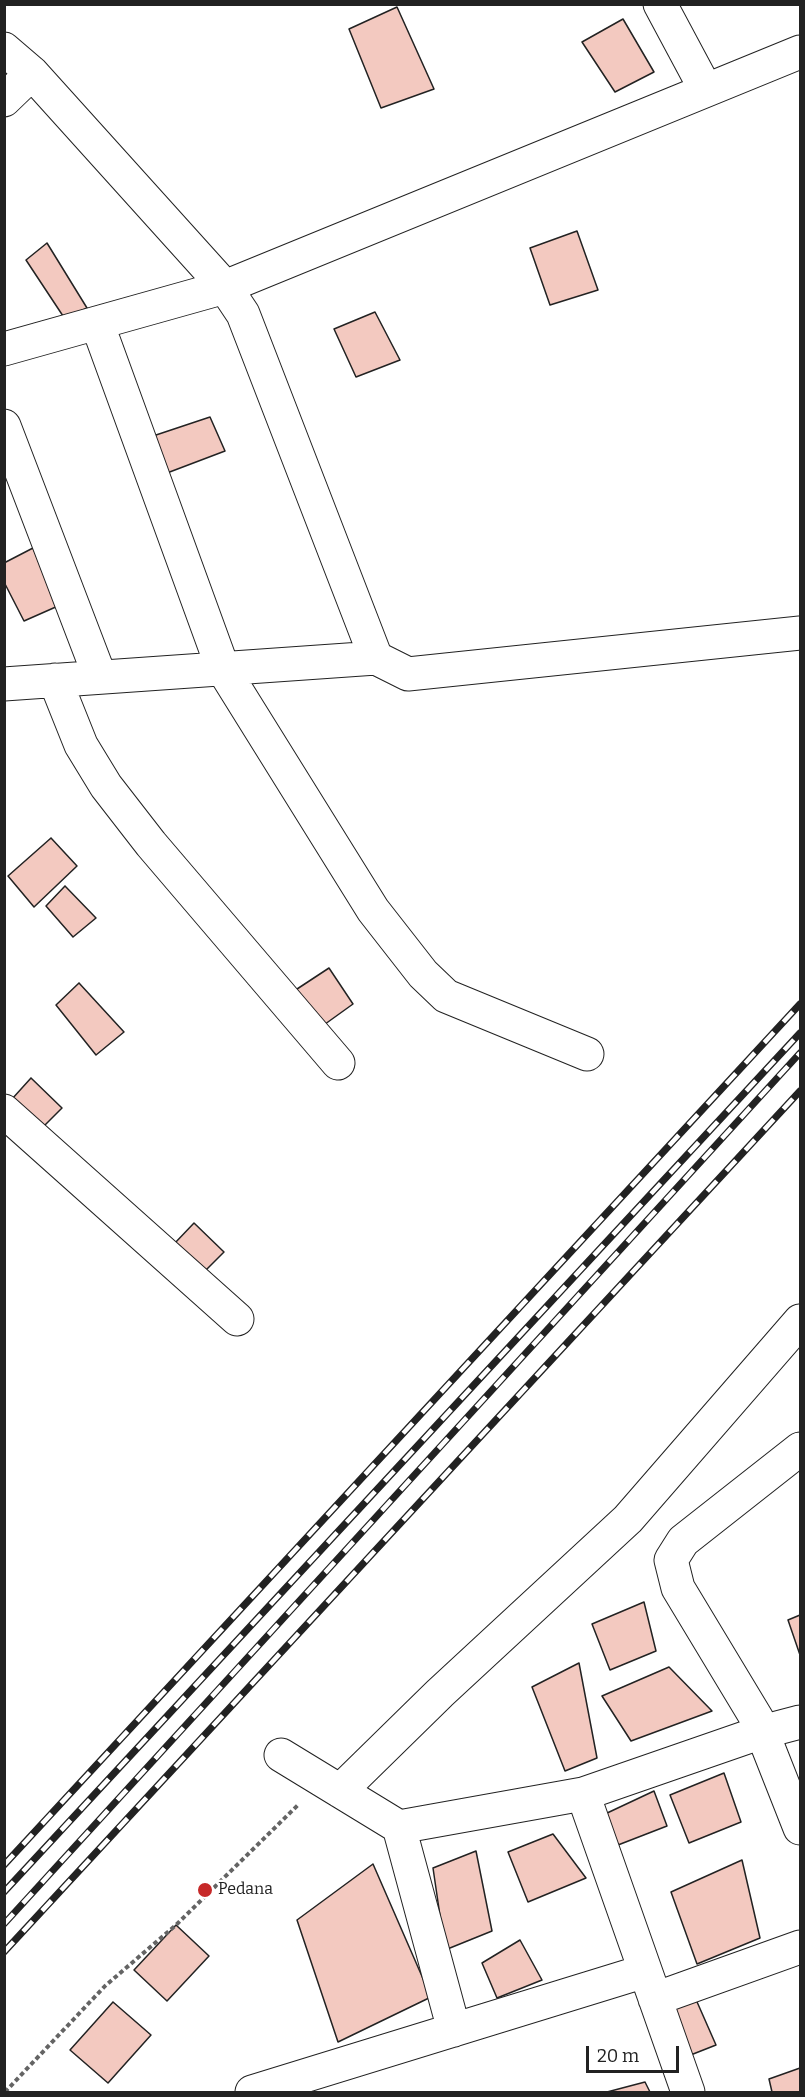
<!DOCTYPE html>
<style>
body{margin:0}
#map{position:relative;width:805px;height:2097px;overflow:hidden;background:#fff;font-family:Bitter,serif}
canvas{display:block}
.frame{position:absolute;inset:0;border:6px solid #222;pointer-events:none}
.scale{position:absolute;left:586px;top:2046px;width:93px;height:27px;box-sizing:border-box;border:3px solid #222;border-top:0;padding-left:8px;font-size:18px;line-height:21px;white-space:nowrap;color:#222;-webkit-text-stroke:4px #fff;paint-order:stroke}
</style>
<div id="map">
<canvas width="805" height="2097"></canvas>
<div class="frame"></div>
<div class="scale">20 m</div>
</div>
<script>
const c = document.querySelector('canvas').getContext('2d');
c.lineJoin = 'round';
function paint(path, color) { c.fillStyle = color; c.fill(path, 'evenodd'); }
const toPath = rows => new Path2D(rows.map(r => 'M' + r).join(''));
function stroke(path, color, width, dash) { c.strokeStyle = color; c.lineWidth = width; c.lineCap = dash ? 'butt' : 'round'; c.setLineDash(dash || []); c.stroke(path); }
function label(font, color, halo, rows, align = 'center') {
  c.font = font + ' Bitter,serif'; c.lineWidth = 4.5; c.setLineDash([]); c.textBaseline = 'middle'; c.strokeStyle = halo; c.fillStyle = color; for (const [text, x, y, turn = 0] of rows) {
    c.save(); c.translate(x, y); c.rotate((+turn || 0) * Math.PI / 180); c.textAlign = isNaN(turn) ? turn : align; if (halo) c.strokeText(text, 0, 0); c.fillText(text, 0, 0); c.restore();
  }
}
const building = toPath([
 [397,7,434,89,381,108,349,29,397,7],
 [623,19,654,72,615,92,582,42,623,19],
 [577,231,598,290,550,305,530,248,577,231],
 [47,243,87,308,65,319,26,260,47,243],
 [375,312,400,360,356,377,334,329,375,312],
 [210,417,225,451,167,473,150,437,210,417],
 [33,548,58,606,24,621,4,582,4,563,33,548],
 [51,838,77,866,34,907,8,876,51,838],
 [65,886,96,918,73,937,46,906,65,886],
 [329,968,353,1004,321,1027,294,991,329,968],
 [79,983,124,1032,96,1055,56,1005,79,983],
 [31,1078,62,1108,42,1128,12,1099,31,1078],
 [194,1223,224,1252,202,1274,174,1244,194,1223],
 [644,1602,656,1651,610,1670,592,1624,644,1602],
 [800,1615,800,1655,788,1620,800,1615],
 [579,1663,597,1758,565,1771,532,1687,579,1663],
 [669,1667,712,1711,631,1741,602,1696,669,1667],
 [724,1773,741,1822,689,1843,670,1795,724,1773],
 [654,1791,667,1826,618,1845,605,1814,654,1791],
 [553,1834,586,1878,528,1902,508,1852,553,1834],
 [476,1851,492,1931,445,1950,433,1868,476,1851],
 [742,1860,760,1938,697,1964,671,1892,742,1860],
 [373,1864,431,1997,338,2042,297,1920,373,1864],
 [176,1925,209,1956,167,2001,134,1970,176,1925],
 [520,1940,542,1980,497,1998,482,1963,520,1940],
 [694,1995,716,2045,683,2058,667,2008,694,1995],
 [113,2002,151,2035,108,2083,70,2050,113,2002],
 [800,2068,800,2092,772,2092,769,2079,800,2068],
 [645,2082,650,2092,607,2092,645,2082]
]);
const path = toPath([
 [5,2092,105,1986,176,1925,299,1804]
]);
const minor = toPath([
 [660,4,706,90],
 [4,49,32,73,225,287,243,314,376,658,408,674,800,633],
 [4,100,32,73],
 [97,323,223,669,373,910,423,974,446,996,587,1054],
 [4,349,225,287,800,52],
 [4,426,100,677],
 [55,680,81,745,106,786,151,844,338,1063],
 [4,684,376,658],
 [4,1111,237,1319],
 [800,1449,683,1541,671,1560,678,1588,757,1719,800,1828],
 [281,1755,399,1827,583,1794,688,2092],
 [340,1791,440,1693,628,1519,800,1321],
 [583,1794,762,1732,800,1722],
 [399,1827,454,2030],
 [655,1999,800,1947],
 [252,2092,645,1971]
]);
const rail = toPath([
 [4,1865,800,1004],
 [4,1892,800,1033],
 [4,1924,800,1053],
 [4,1952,800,1091]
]);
const markers = [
 [205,1890,8,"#c62828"]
];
const poiNames = [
 ["Pedana",218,1890]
];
paint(building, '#f3c9c0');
stroke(building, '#222', 1.5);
stroke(minor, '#222', 35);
stroke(path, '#646464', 4, [4.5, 3]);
stroke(minor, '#fff', 33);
stroke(rail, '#222', 7);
stroke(rail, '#fff', 4.5, [14]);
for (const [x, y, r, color] of markers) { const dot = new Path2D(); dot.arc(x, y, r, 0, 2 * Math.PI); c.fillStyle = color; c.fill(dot); stroke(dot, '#fff', 2); }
label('16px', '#222', '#fff', poiNames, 'left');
</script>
